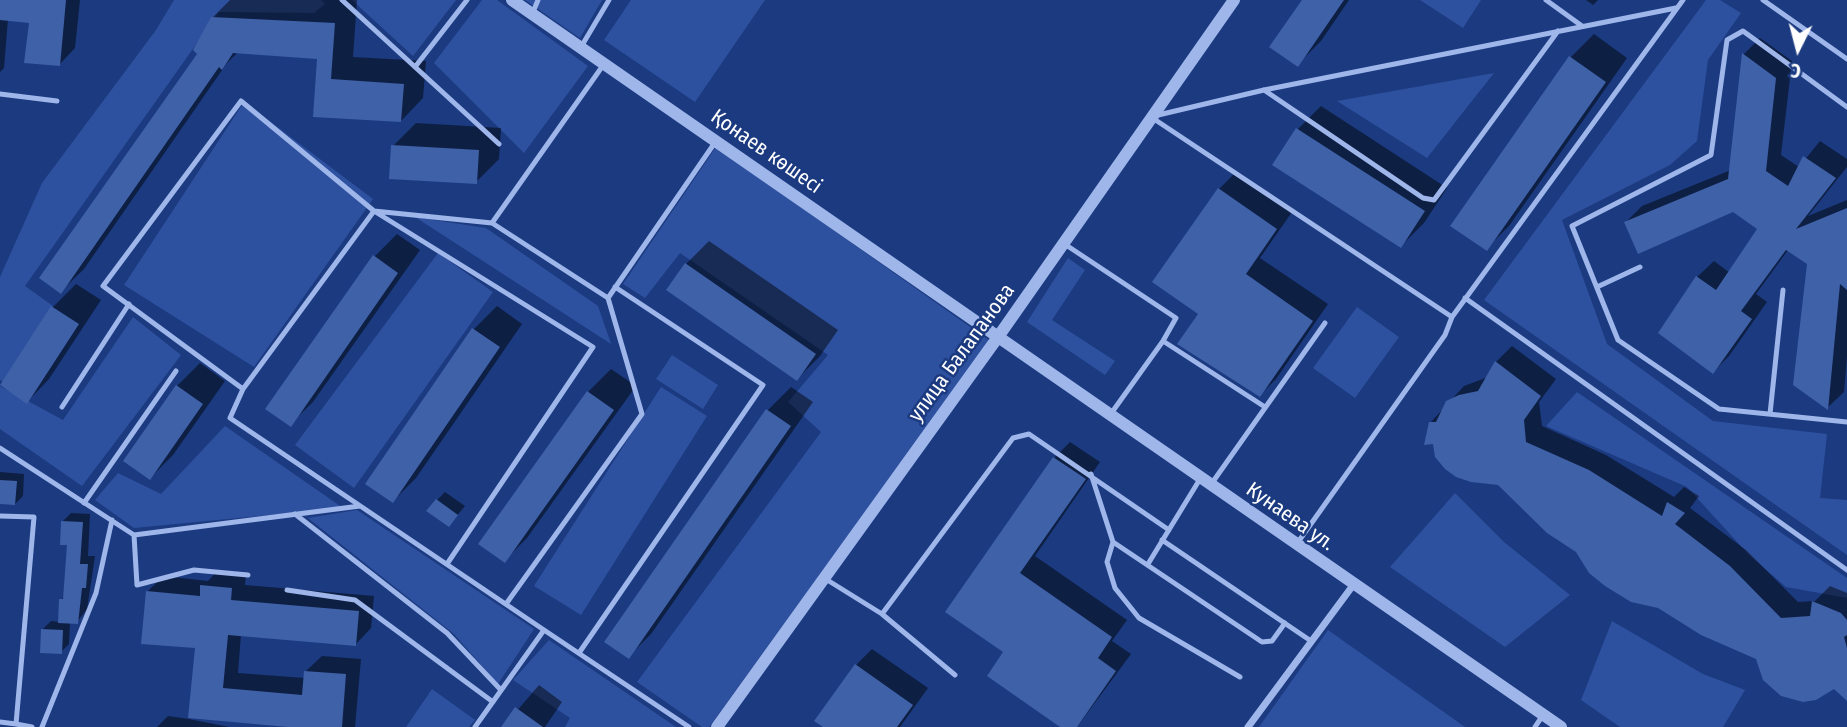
<!DOCTYPE html>
<meta charset="utf-8">
<style>
body{margin:0}
#map{position:relative;width:1847px;height:727px;overflow:hidden;background:#1b3a80;font-family:"Fira Sans Condensed",sans-serif}
canvas{display:block}
.north{position:absolute;left:1763px;top:14px;width:70px;height:70px;-webkit-text-stroke:5px #1b3a80;paint-order:stroke;rotate:186deg;font-size:19px;font-weight:700;line-height:28px;text-align:center;color:#fff}
.north::after{content:'';display:block;margin:auto;width:24px;height:32px;background:#fff;clip-path:polygon(50% 0,100% 100%,50% 72%,0 100%)}
</style>
<div id="map">
<canvas width="1847" height="727"></canvas>
<div class="north">С</div>
</div>
<script>
const c = document.querySelector('canvas').getContext('2d');
c.lineJoin = 'round';
function paint(path, color) { c.fillStyle = color; c.fill(path, 'evenodd'); }
const toPath = rows => new Path2D(rows.map(r => 'M' + r).join(''));
function stroke(path, color, width, dash) { c.strokeStyle = color; c.lineWidth = width; c.lineCap = dash ? 'butt' : 'round'; c.setLineDash(dash || []); c.stroke(path); }
function label(font, color, halo, rows, align = 'center') {
  c.font = font + ' "Fira Sans Condensed",sans-serif'; c.lineWidth = 5; c.setLineDash([]); c.textBaseline = 'middle'; c.strokeStyle = halo; c.fillStyle = color; for (const [text, x, y, turn = 0] of rows) {
    c.save(); c.translate(x, y); c.rotate((+turn || 0) * Math.PI / 180); c.textAlign = isNaN(turn) ? turn : align; if (halo) c.strokeText(text, 0, 0); c.fillText(text, 0, 0); c.restore();
  }
}
const green = toPath([
 [174,0,321,0,325,4,314,13,219,12,25,286,53,306,4,382,0,380,0,277,42,183,156,30],
 [352,0,456,0,413,56],
 [482,0,497,0,588,66,524,153,434,63],
 [525,0,602,0,580,38],
 [631,0,765,0,695,102,604,40],
 [1420,0,1481,0,1463,28],
 [1706,0,1720,0,1741,13,1708,60,1697,141,1670,165,1562,220,1607,344,1713,421,1827,434,1820,498,1847,500,1847,555,1484,300],
 [1494,73,1427,158,1337,101],
 [244,102,373,199,254,367,124,285],
 [716,147,990,341,709,727,702,727,637,682,821,432,788,402,828,355,680,253,645,298,623,284],
 [415,217,486,228,598,306,611,344],
 [438,253,493,292,354,488,295,445],
 [1068,258,1085,270,1052,320,1115,361,1105,375,1027,322],
 [1357,307,1399,337,1355,398,1313,368],
 [133,317,181,355,82,486,0,429,0,386,63,420],
 [672,355,718,385,703,409,656,379],
 [661,387,707,416,581,615,534,586],
 [1577,392,1847,578,1847,598,1786,587,1750,556,1687,487,1546,426],
 [225,426,343,508,134,528,95,500,118,473,161,494],
 [1455,493,1504,542,1570,595,1505,647,1390,567],
 [357,510,534,629,498,684,454,634,308,518],
 [1612,621,1703,674,1745,690,1723,727,1620,727,1581,700],
 [1328,630,1465,727,1259,727],
 [549,640,676,727,565,727,570,718,513,680],
 [432,689,475,720,469,727,406,727]
]);
const shadow = toPath([
 [0,0,80,0,75,48,59,65,30,21,8,19,4,68,0,72],
 [230,0,357,0,353,57,426,61,423,98,401,121,315,115,319,57,238,52,227,63,84,269,61,291,199,53,212,18],
 [1304,0,1349,0,1321,41,1298,64],
 [1586,0,1598,0,1593,5],
 [1594,34,1627,58,1509,226,1486,249,1453,225,1571,57],
 [1760,38,1792,61,1781,155,1799,167,1820,141,1847,159,1847,167,1808,216,1847,200,1847,357,1844,392,1828,407,1809,263,1788,250,1756,294,1767,302,1729,356,1713,372,1697,277,1714,261,1730,273,1760,228,1733,210,1626,222,1642,206,1731,170,1744,54],
 [1321,106,1447,188,1424,223,1401,246,1298,129],
 [416,123,501,128,499,159,476,182,393,146],
 [1235,173,1292,212,1260,258,1328,304,1276,379,1260,395,1200,313,1219,189],
 [397,234,420,250,313,402,290,424,374,257],
 [709,241,838,330,820,356,797,379,668,290,686,264],
 [76,284,101,300,49,379,27,402,1,386,53,307],
 [497,306,522,324,416,478,393,501,474,329],
 [1512,346,1556,379,1539,402,1542,426,1606,455,1674,497,1684,487,1699,496,1690,508,1746,550,1798,602,1815,601,1830,586,1847,593,1847,686,1834,686,1758,658,1578,551,1430,423,1464,386,1488,377,1496,362],
 [200,363,225,381,173,455,150,478,177,386],
 [611,369,636,386,527,538,504,561,588,392],
 [791,387,813,402,651,634,628,657,606,641,768,410],
 [1070,442,1100,462,1035,556,1127,620,1112,641,1131,654,1077,727,1063,727,1006,652,947,611,1054,458],
 [0,472,24,474,23,496,15,504,0,503],
 [445,492,465,506,449,525,437,500],
 [71,513,90,514,88,556,95,556,87,609,77,622,70,622,69,644,61,652,43,629,51,621,60,622,61,600,65,595,69,543,63,521],
 [218,570,246,573,245,585,374,596,371,628,356,644,241,634,238,673,305,678,306,671,322,656,361,659,355,727,308,727,190,717,197,647,147,592,163,576,208,581],
 [872,649,928,688,900,727,826,727,856,665],
 [539,685,562,702,545,727,503,727],
 [168,716,189,719,229,727,157,727]
]);
const building = toPath([
 [0,0,66,0,60,66,24,63,29,23,0,20],
 [1302,0,1344,0,1298,67,1269,47],
 [211,17,335,23,331,79,404,84,401,122,313,117,317,59,233,53,222,70,219,67,61,294,39,278,197,54,193,50],
 [1742,53,1776,78,1766,171,1788,186,1803,156,1836,178,1796,229,1847,208,1847,290,1840,284,1828,410,1793,385,1807,264,1786,250,1741,311,1752,319,1713,374,1658,333,1696,276,1716,290,1757,229,1733,212,1638,254,1624,222,1728,179],
 [1569,56,1606,82,1487,251,1450,226],
 [1296,128,1425,211,1401,248,1272,165],
 [391,145,479,150,477,184,389,179],
 [1218,188,1277,229,1246,274,1313,321,1260,397,1177,344,1198,314,1152,282],
 [373,255,398,273,291,427,265,409],
 [685,263,816,354,797,381,666,290],
 [51,306,79,324,27,404,0,385],
 [472,328,500,347,393,503,365,484],
 [1495,361,1541,396,1524,420,1526,442,1589,470,1662,516,1667,502,1685,513,1675,524,1730,566,1781,618,1810,616,1812,601,1841,613,1847,620,1847,635,1844,637,1847,648,1847,701,1834,689,1816,700,1803,702,1781,696,1763,680,1756,659,1701,635,1658,608,1631,602,1605,586,1589,573,1576,552,1547,533,1498,485,1471,482,1456,477,1445,469,1435,457,1433,444,1424,445,1429,422,1436,422,1446,401,1459,395,1478,391],
 [176,385,203,404,150,480,123,461],
 [587,391,614,410,505,563,478,544],
 [766,409,791,426,629,659,604,642],
 [1053,457,1086,479,1020,573,1112,637,1098,658,1116,671,1077,727,1060,727,987,676,1003,652,945,612],
 [0,480,17,481,15,505,0,504],
 [436,499,458,515,449,527,426,511],
 [61,521,83,522,80,564,88,564,86,588,82,588,78,624,58,623,59,599,63,599,67,545,60,545],
 [200,585,232,588,231,600,359,611,356,646,228,635,223,688,302,695,304,671,346,674,342,727,288,727,188,718,195,648,141,644,146,591,200,596],
 [41,629,63,630,62,654,40,653],
 [855,664,913,705,897,727,823,727,814,721],
 [515,707,543,727,501,727]
]);
const service = toPath([
 [342,0,499,144],
 [1546,0,1582,26],
 [1763,0,1847,59],
 [533,12,538,0],
 [581,47,609,0],
 [415,67,467,0],
 [1264,90,1423,198,1434,200,1558,31],
 [0,94,57,101],
 [1847,107,1743,31,1727,40,1711,155,1572,226,1618,340,1719,409,1847,422],
 [1154,116,1264,90,1676,8],
 [1151,117,1452,317,1683,0],
 [492,223,608,298,716,141],
 [1063,243,1176,318,1163,341,1110,415],
 [1597,287,1640,267],
 [1465,298,1847,570],
 [1163,341,1265,407],
 [243,389,103,286,241,101,374,211,593,347,447,564],
 [62,407,129,304],
 [1770,414,1783,290],
 [0,448,134,535,360,506],
 [1091,474,1113,542,1262,642,1272,641,1285,623],
 [1212,483,1325,323],
 [84,503,176,371],
 [295,514,447,633,500,689],
 [0,516,34,517,16,724,0,722],
 [134,535,137,585,194,570,248,575],
 [1162,540,1311,641],
 [1113,542,1107,562,1115,588,1139,618,1240,677],
 [1296,545,1445,335,1452,317],
 [1148,564,1200,479],
 [824,578,882,614,955,675],
 [287,590,355,600,493,702],
 [506,604,642,414,608,298],
 [882,614,1013,438,1029,434,1169,530],
 [544,630,230,418,243,389,374,211,492,223,604,64],
 [579,653,763,385,615,287],
 [16,724,32,727],
 [42,727,96,593,112,520],
 [475,727,544,630,689,727],
 [1535,727,1543,715]
]);
const minor = toPath([
 [1248,727,1354,584]
]);
const tertiary = toPath([
 [512,0,1561,727],
 [717,727,998,337,1234,0]
]);
const streetNames = [
 ["Қонаев көшесі",766,152,35],
 ["улица Балапанова",962,353,-54],
 ["Кунаева ул.",1290,517,35]
];
paint(green, '#2e519f');
paint(shadow, '#0007');
paint(building, '#3f61a8');
stroke(service, '#9eb6ea', 5);
stroke(minor, '#9eb6ea', 7);
stroke(tertiary, '#9eb6ea', 12);
label('21px', '#fff', '#1b3a80', streetNames);
</script>
